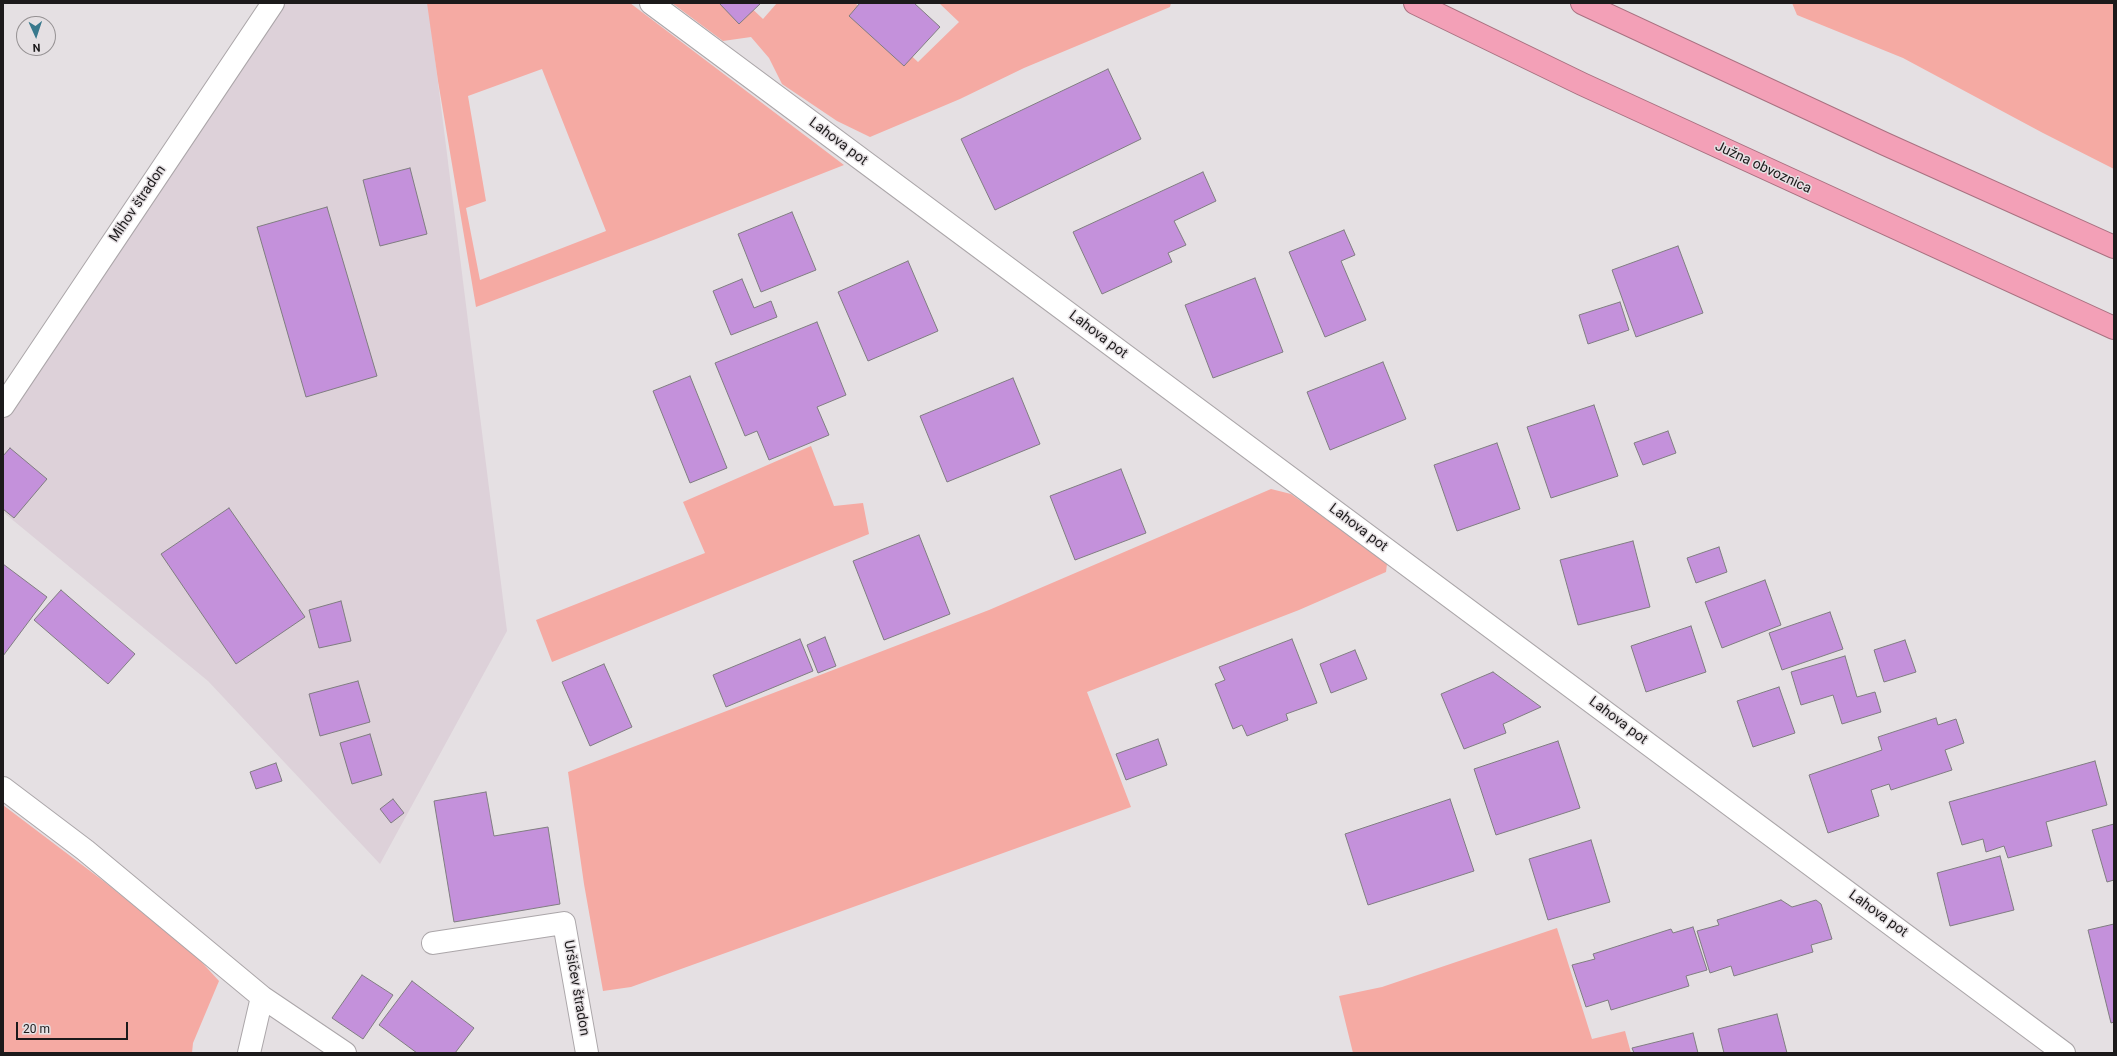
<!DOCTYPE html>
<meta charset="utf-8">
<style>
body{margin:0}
#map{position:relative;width:2117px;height:1056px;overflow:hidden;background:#e5e0e3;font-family:Roboto,sans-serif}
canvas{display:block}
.frame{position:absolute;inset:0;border:4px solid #1c1a1b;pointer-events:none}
.north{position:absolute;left:16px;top:16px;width:40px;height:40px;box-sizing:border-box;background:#e5e0e3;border:1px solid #959193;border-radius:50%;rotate:177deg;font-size:11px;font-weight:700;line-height:16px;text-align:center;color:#1c1a1b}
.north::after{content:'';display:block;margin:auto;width:14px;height:18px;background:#39798d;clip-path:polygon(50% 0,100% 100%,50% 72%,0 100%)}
.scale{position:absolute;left:16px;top:1022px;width:112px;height:18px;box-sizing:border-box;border:2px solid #1c1a1b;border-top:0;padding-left:5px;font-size:12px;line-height:14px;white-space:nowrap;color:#1c1a1b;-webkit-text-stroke:3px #e5e0e3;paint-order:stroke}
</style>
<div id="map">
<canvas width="2117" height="1056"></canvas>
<div class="frame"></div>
<div class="north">N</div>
<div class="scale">20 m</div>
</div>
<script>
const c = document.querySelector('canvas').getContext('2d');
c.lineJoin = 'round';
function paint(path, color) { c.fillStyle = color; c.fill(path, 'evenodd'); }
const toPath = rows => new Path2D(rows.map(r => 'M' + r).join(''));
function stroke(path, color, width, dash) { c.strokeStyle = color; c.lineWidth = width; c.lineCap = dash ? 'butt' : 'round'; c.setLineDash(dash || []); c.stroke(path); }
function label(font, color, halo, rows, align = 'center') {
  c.font = font + ' Roboto,sans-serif'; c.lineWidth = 3; c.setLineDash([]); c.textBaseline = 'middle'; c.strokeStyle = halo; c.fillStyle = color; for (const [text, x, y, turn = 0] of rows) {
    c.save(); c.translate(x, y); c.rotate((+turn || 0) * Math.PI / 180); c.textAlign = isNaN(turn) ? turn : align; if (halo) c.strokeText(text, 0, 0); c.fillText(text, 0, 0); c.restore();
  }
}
const built = toPath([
 [267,3,428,3,507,631,380,864,208,681,3,512,3,420]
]);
const green = toPath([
 [427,3,630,3,844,165,656,239,476,307,438,81],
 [542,69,606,231,480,280,466,208,486,201,468,96],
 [672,3,746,3,763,19,777,3,855,3,918,62,959,22,939,3,1171,3,1170,7,1024,68,960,99,870,137,837,121,782,84,769,58,751,37,723,41],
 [1792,3,2114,3,2114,169,2043,133,1903,58,1797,15],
 [811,446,834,506,863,503,869,534,552,662,536,620,705,553,683,502],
 [1271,489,1291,494,1329,521,1387,564,1386,572,1299,610,1087,692,1131,807,631,987,603,991,584,884,568,772,989,610],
 [3,805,106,883,197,957,219,981,193,1043,192,1053,3,1053],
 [1557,928,1592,1039,1625,1031,1631,1053,1353,1053,1339,996,1382,987]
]);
const building = toPath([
 [719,3,761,3,739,24,719,3],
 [860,3,914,3,940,27,904,66,849,16,860,3],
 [1108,69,1141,139,995,210,961,139,1108,69],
 [410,168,427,234,380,246,363,180,410,168],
 [1203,172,1216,201,1174,221,1186,245,1168,253,1172,262,1102,294,1073,232,1203,172],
 [327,207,377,376,306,397,257,227,327,207],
 [792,212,816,270,761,292,738,234,792,212],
 [1344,230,1355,255,1341,261,1366,320,1325,337,1289,252,1344,230],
 [1678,246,1703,313,1636,337,1612,270,1678,246],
 [908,261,938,331,868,361,838,292,908,261],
 [1255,278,1283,352,1213,378,1185,305,1255,278],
 [742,279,754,308,771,301,777,317,731,335,713,291,742,279],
 [1620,302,1629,330,1588,344,1579,315,1620,302],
 [817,322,846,395,817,407,829,435,769,460,757,431,745,436,715,363,817,322],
 [1383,362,1406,419,1330,450,1307,392,1383,362],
 [690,376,727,468,690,483,653,391,690,376],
 [1013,378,1040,444,947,482,920,416,1013,378],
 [1594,405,1618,476,1551,498,1527,427,1594,405],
 [1668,431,1676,453,1643,465,1634,443,1668,431],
 [1497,443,1520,509,1457,531,1434,465,1497,443],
 [10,448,47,479,14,518,3,509,3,456,10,448],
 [1121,469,1146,533,1075,560,1050,496,1121,469],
 [229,508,305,617,236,664,161,554,229,508],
 [919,535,950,614,884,640,853,561,919,535],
 [1633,541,1650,607,1578,625,1560,560,1633,541],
 [1719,547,1727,572,1696,583,1687,558,1719,547],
 [3,564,47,597,3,656,3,564],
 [1765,580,1781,625,1722,648,1705,602,1765,580],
 [61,590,135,654,108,684,34,620,61,590],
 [341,601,351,641,319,648,309,610,341,601],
 [1830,612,1843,649,1782,670,1769,633,1830,612],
 [1691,626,1706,672,1646,692,1631,646,1691,626],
 [825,637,836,666,818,673,807,645,825,637],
 [800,639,813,671,726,707,713,675,800,639],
 [1292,639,1317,703,1286,714,1288,720,1247,736,1242,725,1233,729,1215,684,1225,680,1219,667,1292,639],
 [1905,640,1916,672,1884,682,1874,650,1905,640],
 [1355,650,1367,679,1331,693,1320,664,1355,650],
 [1845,656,1857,697,1875,692,1881,712,1842,724,1833,695,1801,705,1791,672,1845,656],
 [604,664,632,727,590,746,562,682,604,664],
 [1493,672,1541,707,1503,724,1506,733,1464,749,1441,694,1493,672],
 [358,681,370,722,320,736,309,694,358,681],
 [1779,687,1795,733,1753,747,1737,701,1779,687],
 [1936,718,1938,725,1956,719,1964,743,1945,750,1952,770,1891,790,1889,784,1871,790,1879,816,1828,833,1809,775,1882,750,1878,737,1936,718],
 [370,734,382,775,352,784,340,743,370,734],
 [1158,739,1167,765,1126,780,1116,754,1158,739],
 [1558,741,1580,808,1496,835,1474,769,1558,741],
 [2095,761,2107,805,2046,822,2052,846,2008,858,2004,846,1986,852,1983,839,1962,845,1949,802,2095,761],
 [276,763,282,781,256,789,250,772,276,763],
 [486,792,494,836,548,827,560,904,454,922,434,801,486,792],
 [393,799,404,813,391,823,380,809,393,799],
 [1450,799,1474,871,1368,905,1345,834,1450,799],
 [2114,824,2114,880,2107,882,2092,830,2114,824],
 [1591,840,1610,902,1548,920,1529,859,1591,840],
 [2000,856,2014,910,1950,926,1937,873,2000,856],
 [1781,900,1792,907,1816,900,1821,904,1832,939,1811,945,1813,952,1734,976,1731,966,1710,973,1697,931,1719,925,1717,920,1781,900],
 [2114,924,2114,1022,2111,1023,2088,930,2114,924],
 [1693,927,1707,970,1686,976,1689,986,1611,1010,1608,1000,1586,1007,1572,965,1595,959,1593,954,1671,929,1673,933,1693,927],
 [362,975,393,995,363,1039,332,1018,362,975],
 [412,981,474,1028,455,1053,417,1053,379,1025,412,981],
 [1777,1014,1787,1053,1724,1053,1718,1029,1777,1014],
 [1693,1033,1698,1053,1634,1053,1632,1048,1693,1033]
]);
const minor = toPath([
 [651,3,2064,1053],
 [3,406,273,3],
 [3,788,85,850,262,997,345,1053],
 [433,943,564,923,587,1053],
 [249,1053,262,997]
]);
const highway = toPath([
 [1415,3,1582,84,2114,328],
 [1582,3,1885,144,2114,247]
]);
const streetNames = [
 ["Lahova pot",838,142,37],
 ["Južna obvoznica",1763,168,25],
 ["Mihov štradon",138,204,-56],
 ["Lahova pot",1098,335,37],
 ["Lahova pot",1358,528,37],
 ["Lahova pot",1618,721,37],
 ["Lahova pot",1878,914,36],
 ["Uršičev štradon",576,988,80]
];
paint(built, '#ddd1d9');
paint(green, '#f5aaa3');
paint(building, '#c491db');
stroke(building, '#807d81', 1);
stroke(minor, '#aba6a9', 24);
stroke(highway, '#a87180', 24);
stroke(minor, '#fff', 22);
stroke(highway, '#f3a0b7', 22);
label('14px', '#1c1a1b', '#e5e0e3', streetNames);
</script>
